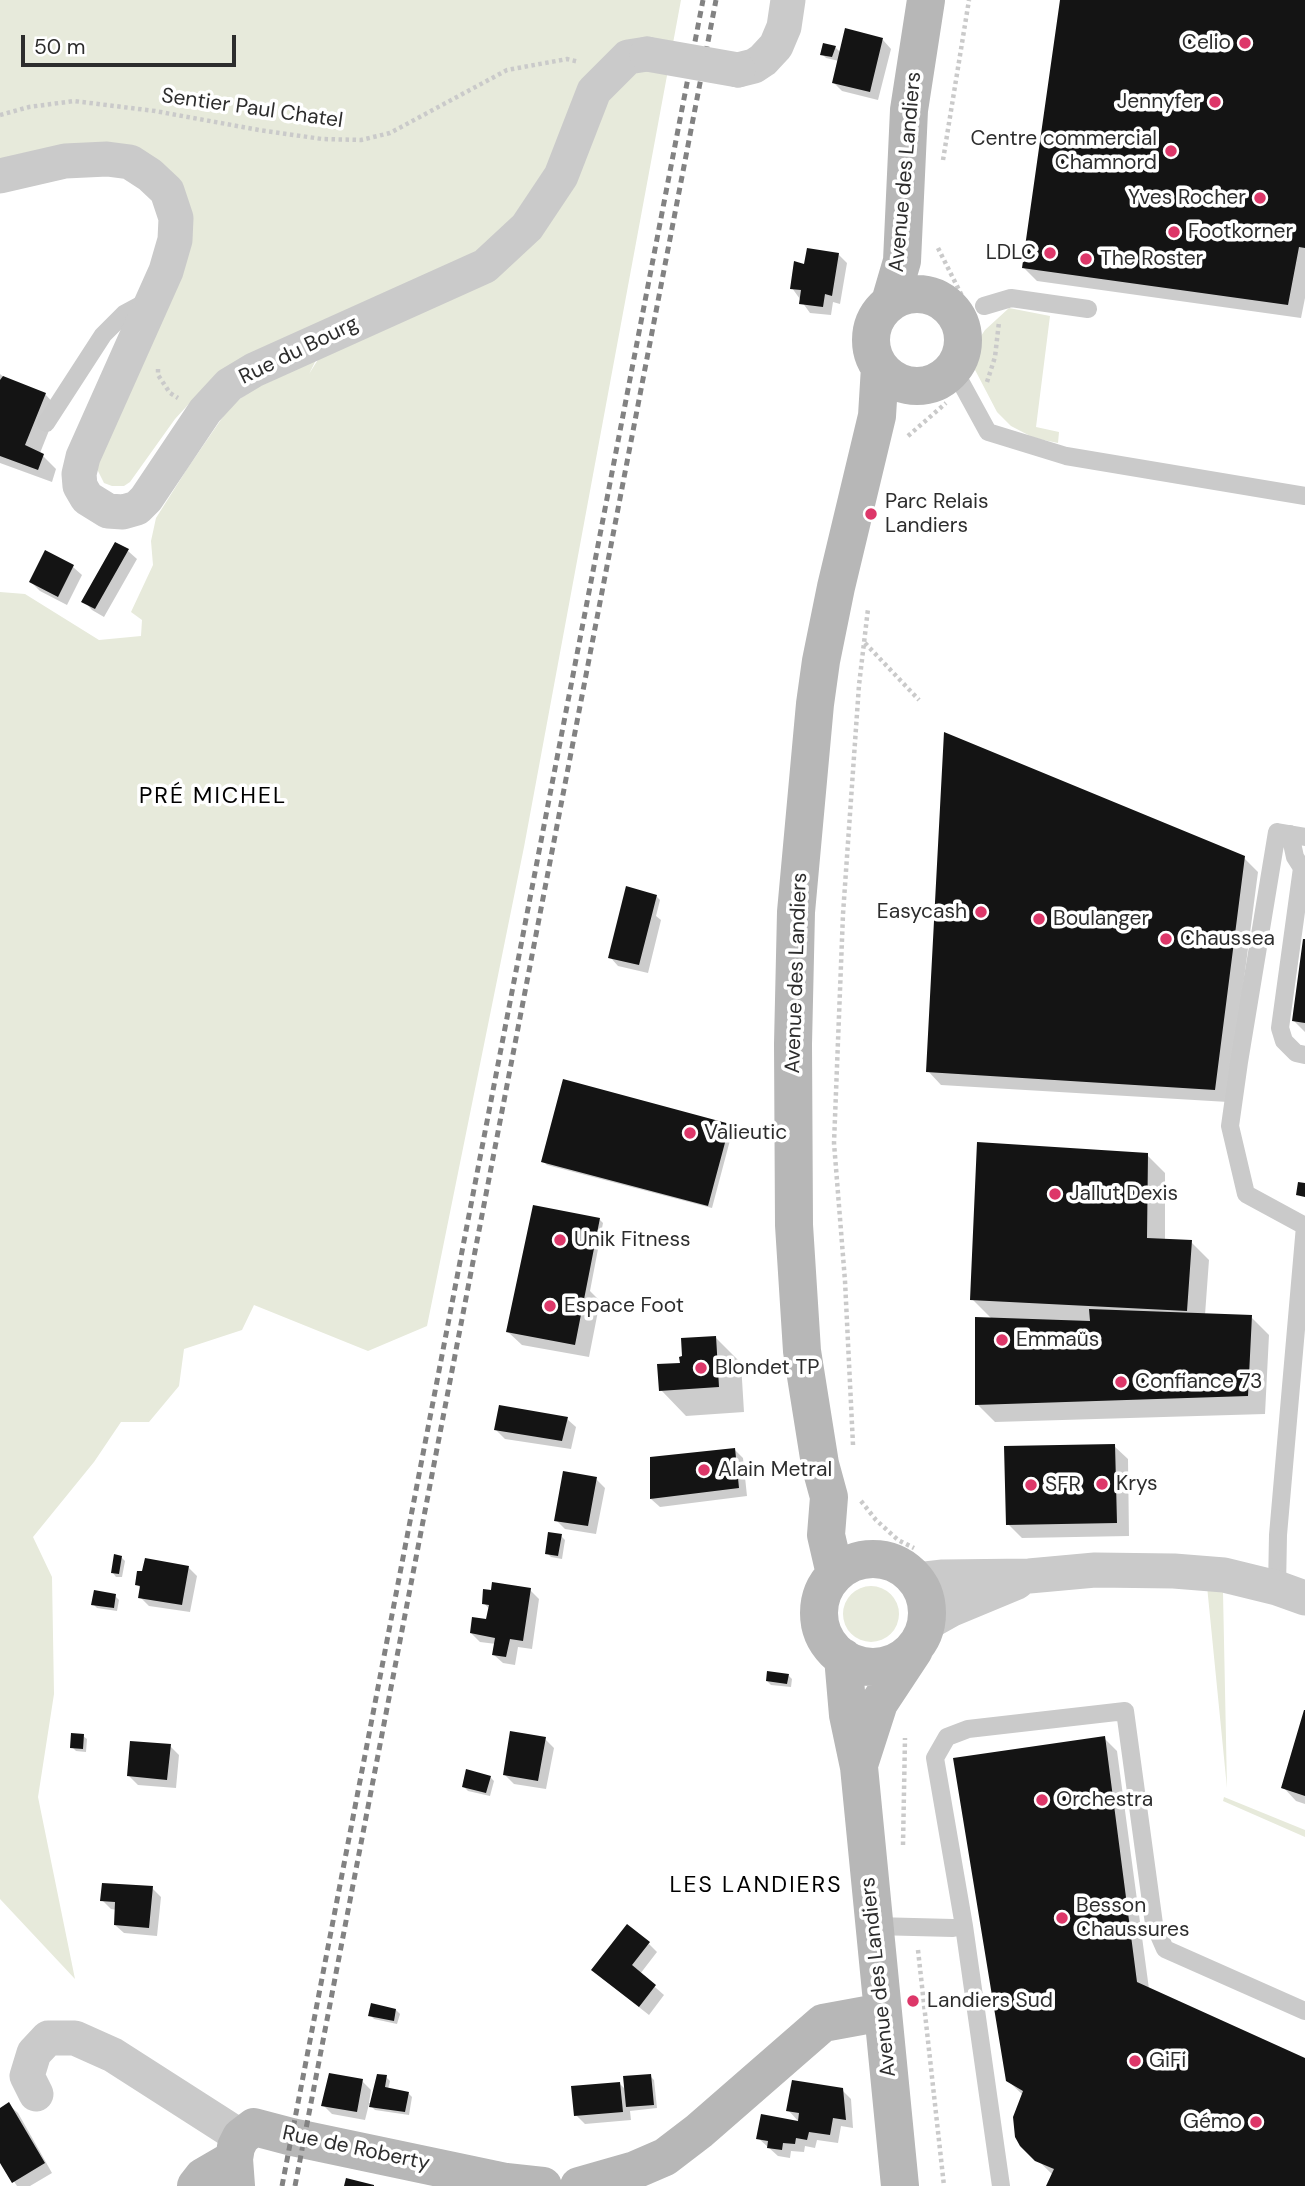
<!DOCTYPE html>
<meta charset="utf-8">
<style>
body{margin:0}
#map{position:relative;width:1305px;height:2186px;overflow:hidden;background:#fff;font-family:"DM Sans",sans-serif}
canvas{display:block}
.scale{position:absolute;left:21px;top:35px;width:215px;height:32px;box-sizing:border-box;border:4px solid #2d2d2d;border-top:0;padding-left:9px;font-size:21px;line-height:24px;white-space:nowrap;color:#2d2d2d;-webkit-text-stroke:5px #fff;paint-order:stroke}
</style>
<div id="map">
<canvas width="1305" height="2186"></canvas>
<div class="scale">50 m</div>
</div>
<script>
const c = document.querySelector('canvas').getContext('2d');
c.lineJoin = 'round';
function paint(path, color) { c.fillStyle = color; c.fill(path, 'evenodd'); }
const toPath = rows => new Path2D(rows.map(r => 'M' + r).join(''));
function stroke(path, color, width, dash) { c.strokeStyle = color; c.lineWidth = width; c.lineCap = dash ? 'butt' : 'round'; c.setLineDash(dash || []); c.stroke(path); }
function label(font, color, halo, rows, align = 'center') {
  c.font = font + ' "DM Sans",sans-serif'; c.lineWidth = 7; c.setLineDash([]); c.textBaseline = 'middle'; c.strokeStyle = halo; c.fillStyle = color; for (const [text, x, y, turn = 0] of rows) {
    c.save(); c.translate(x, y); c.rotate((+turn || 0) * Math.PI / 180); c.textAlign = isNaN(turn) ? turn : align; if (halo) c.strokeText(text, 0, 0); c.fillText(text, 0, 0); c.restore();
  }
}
const green = toPath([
 [0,0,681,0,524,847,427,1326,368,1351,254,1305,242,1330,184,1349,179,1386,149,1422,121,1422,94,1462,33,1537,52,1577,54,1694,38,1797,75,1979,0,1899,0,592,25,594,99,640,141,636,142,620,131,612,153,565,151,541,156,518,187,469,231,405,254,389,316,360,309,374,344,318,197,395,175,419,130,482,124,486,112,486,104,483,96,467,191,216,125,157,0,180],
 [1009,308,1050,316,1036,427,1059,432,1058,443,1034,438,1011,426,997,412,973,366,977,342,985,330],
 [1207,1586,1223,1592,1227,1788],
 '843 1614a28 28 0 1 1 56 0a28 28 0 1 1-56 0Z',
 [1224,1797,1305,1830,1305,1837,1223,1801]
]);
const shadow = toPath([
 [1062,0,1305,0,1305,298,1301,318,1037,281,1023,267],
 [883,40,891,49,878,100,842,91,834,83,839,61,826,58,822,54,835,47,841,53],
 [838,254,847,263,840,304,833,302,831,315,810,313,792,288,805,266],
 [0,374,5,378,45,394,58,408,40,453,56,469,52,482,0,463],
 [128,551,137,559,104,617,92,610,84,601],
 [73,567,82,575,67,605,40,591,31,582],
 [1244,858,1258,872,1228,1102,941,1085,928,1071],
 [656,896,660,900,656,916,661,920,648,973,618,966,610,957],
 [1305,940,1305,1032,1294,1021],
 [729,1125,733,1129,712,1208,547,1165,543,1161],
 [1147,1155,1165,1173,1165,1241,1191,1242,1209,1260,1205,1315,1251,1317,1269,1335,1265,1414,995,1422,977,1404,992,1319,972,1299],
 [599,1219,603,1223,590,1291,600,1301,589,1357,522,1345,508,1332],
 [715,1337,741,1363,744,1412,686,1416,661,1390,682,1365],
 [567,1419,576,1427,571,1449,505,1439,496,1430],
 [1114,1446,1128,1459,1129,1536,1022,1538,1008,1524],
 [734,1449,743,1458,747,1496,660,1507,651,1499],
 [596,1479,605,1488,596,1534,565,1529,556,1520],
 [561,1536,565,1540,562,1559,551,1557,547,1553],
 [121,1557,125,1561,122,1577,116,1577,113,1573],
 [188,1567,197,1576,190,1612,149,1606,140,1597,141,1589,137,1584],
 [530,1590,539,1599,532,1649,518,1647,515,1665,503,1663,494,1655,496,1644,480,1642,471,1633,488,1621,490,1610,484,1603],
 [115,1596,119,1600,117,1611,97,1608,93,1604],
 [789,1676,792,1679,791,1687,771,1685,767,1681],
 [1305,1714,1305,1804,1296,1801,1283,1787],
 [83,1736,87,1739,86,1752,76,1751,72,1747],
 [1104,1738,1117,1751,1149,1989,1305,2059,1305,2186,1048,2186,1053,2175,1022,2145,1023,2095,1007,2080],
 [545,1739,554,1748,546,1789,514,1784,505,1775],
 [170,1746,179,1755,176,1788,138,1785,129,1776],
 [490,1777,494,1781,490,1796,468,1791,464,1787],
 [152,1888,161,1897,157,1936,124,1933,115,1925,117,1910,111,1909,102,1900],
 [649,1944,657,1952,640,1974,664,1995,649,2015,602,1978],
 [396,2010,400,2014,397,2024,374,2019,370,2015],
 [650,2076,654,2080,657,2108,630,2111,631,2120,585,2124,576,2115,620,2084,626,2090],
 [386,2077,390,2081,388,2089,408,2093,412,2097,409,2115,375,2110,369,2104,365,2120,332,2114,323,2105,362,2081,371,2090,369,2103,372,2104],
 [842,2090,851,2099,853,2128,841,2126,838,2143,817,2140,815,2148,805,2146,804,2152,791,2151,790,2158,778,2156,758,2138,800,2123,788,2110],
 [9,2105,18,2113,52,2173,30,2186,17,2186,0,2160,0,2110]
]);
const building = toPath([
 [1060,0,1305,0,1305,248,1299,247,1288,305,1022,268],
 [845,28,883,38,870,92,832,83],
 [823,43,836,46,832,57,820,55],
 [807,248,839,253,832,296,825,294,823,307,799,304,801,290,790,289,794,261,804,264],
 [3,376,46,393,25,445,44,454,38,470,0,456,0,380],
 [115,542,129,549,95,609,81,602],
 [45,550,74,565,58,597,29,582],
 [944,732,1245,856,1215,1090,926,1072],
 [626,886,657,895,639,965,608,958],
 [1303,939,1305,939,1305,1023,1292,1021],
 [563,1079,730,1124,708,1206,541,1162],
 [977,1142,1148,1153,1147,1238,1192,1240,1187,1311,970,1300],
 [1298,1182,1305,1183,1305,1197,1296,1195],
 [533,1205,600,1218,575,1345,506,1332],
 [1089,1309,1252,1315,1248,1396,975,1405,975,1317,1090,1321],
 [716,1336,719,1387,659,1391,657,1364,680,1363,679,1357,682,1356,681,1338],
 [499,1405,568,1417,562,1441,494,1430],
 [1115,1444,1117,1523,1006,1525,1004,1446],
 [735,1448,739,1488,650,1499,650,1457],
 [563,1471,597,1477,588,1526,554,1521],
 [548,1532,562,1534,558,1556,545,1554],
 [114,1554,122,1556,119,1574,111,1573],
 [145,1558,189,1566,182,1605,138,1598,140,1586,135,1585,137,1571,142,1571],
 [492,1582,531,1588,523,1641,510,1639,506,1657,492,1655,495,1638,470,1633,472,1617,486,1619,489,1605,482,1604,483,1589,491,1590],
 [94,1590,116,1594,114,1608,91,1605],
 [767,1671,789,1674,787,1684,766,1681],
 [1304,1710,1305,1710,1305,1796,1281,1788],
 [510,1731,546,1737,538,1781,503,1775],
 [71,1733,84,1734,83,1749,70,1748],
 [1105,1736,1137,1982,1305,2058,1305,2186,1046,2186,1054,2169,1035,2161,1020,2146,1015,2137,1013,2117,1023,2091,1006,2081,953,1758],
 [130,1741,171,1744,167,1780,127,1776],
 [466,1769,491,1776,486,1793,462,1787],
 [102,1883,153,1886,149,1928,114,1925,115,1902,100,1901],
 [627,1924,650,1942,632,1965,656,1985,639,2007,591,1970],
 [371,2003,396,2009,394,2021,368,2016],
 [329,2073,363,2079,357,2112,321,2106],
 [377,2074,387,2075,385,2087,409,2092,405,2112,369,2107],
 [651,2074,654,2105,626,2107,623,2076],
 [792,2080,843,2088,846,2120,833,2118,830,2135,809,2132,807,2140,796,2138,795,2144,783,2143,782,2150,767,2148,768,2141,756,2139,761,2114,798,2121,799,2113,786,2111],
 [620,2082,623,2112,574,2116,571,2086],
 [9,2102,45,2163,12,2183,0,2163,0,2108],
 [346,2178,374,2185,374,2186,344,2186]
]);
const path = toPath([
 [0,115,29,107,74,101,155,111,259,130,322,139,361,140,390,133,507,70,567,59,579,62],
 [943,160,969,0],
 [938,248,964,300],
 [972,354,973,324],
 [158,369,158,375,170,393,178,398],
 [987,382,995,357,999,322],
 [908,436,946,403],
 [865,643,919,700],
 [853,1445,845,1281,834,1143,843,914,859,685,868,609],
 [861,1501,876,1520,898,1540,914,1548],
 [903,1845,905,1738],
 [918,1950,944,2186]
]);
const lane = toPath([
 [984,306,1011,298,1088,309],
 [953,368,988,432,1066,456,1305,496],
 [46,423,103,335,124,314,150,300],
 [1290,834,1295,857,1302,868,1280,1028,1284,1041,1296,1053,1305,1055],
 [1277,1588,1278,1535,1305,1226,1246,1194,1230,1126,1239,1062,1277,832,1305,837],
 [874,1926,953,1928,964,1926,935,1758,947,1737,968,1729,1125,1711,1154,1924,1165,1949,1305,2011],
 [964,1926,1001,2186]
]);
const street = toPath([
 [738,70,754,66,763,60,776,46,784,27,788,0],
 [0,176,65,161,107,159,130,162,150,175,167,191,176,218,175,240,166,271,83,457,79,474,80,486,87,498,108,511,123,512,137,508,146,499,205,411,229,385,254,370,485,266,527,227,561,176,594,91,628,57,647,54],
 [917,1580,943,1577,1029,1576,1095,1570,1174,1571,1224,1575,1277,1588,1305,1598],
 [927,1623,952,1609,1017,1582],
 [36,2094,27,2076,34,2053,48,2038,75,2038,113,2055,241,2137]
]);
const secondary = toPath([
 '871 340a46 46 0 1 1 92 0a46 46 0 1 1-92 0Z',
 [890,302,902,261,909,110,926,0],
 '819 1613a54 54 0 1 1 108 0a54 54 0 1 1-108 0Z',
 [835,1574,826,1535,829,1497,820,1464,802,1351,794,1225,793,1044,796,912,815,704,821,661,836,587,877,416,880,367],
 [843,1657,848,1715,859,1767,900,2186],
 [859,1765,879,1703,914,1650],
 [196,2186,203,2177,234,2159],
 [236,2186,234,2159,236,2147,241,2137,254,2127,292,2137,506,2182,543,2186],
 [579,2186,635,2170,665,2157,699,2131,823,2023,883,2012]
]);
const rail = toPath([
 [282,2186,703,0],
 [295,2186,716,0]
]);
const streetBridge = toPath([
 [647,54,738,70]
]);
const markers = [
 [1245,43,7,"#dd3769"],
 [1215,102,7,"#dd3769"],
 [1171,151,7,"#dd3769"],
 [1260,198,7,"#dd3769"],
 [1174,232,7,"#dd3769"],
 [1050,253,7,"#dd3769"],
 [1086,259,7,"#dd3769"],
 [871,514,7,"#dd3769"],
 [981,912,7,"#dd3769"],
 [1039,919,7,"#dd3769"],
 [1166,939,7,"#dd3769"],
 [690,1133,7,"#dd3769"],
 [1055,1194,7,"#dd3769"],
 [560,1240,7,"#dd3769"],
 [550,1306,7,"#dd3769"],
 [1002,1340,7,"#dd3769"],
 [701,1368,7,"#dd3769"],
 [1121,1382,7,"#dd3769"],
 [704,1470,7,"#dd3769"],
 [1102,1484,7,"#dd3769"],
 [1031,1485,7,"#dd3769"],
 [1042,1800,7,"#dd3769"],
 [1062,1918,7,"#dd3769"],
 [913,2001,7,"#dd3769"],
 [1135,2061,7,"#dd3769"],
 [1256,2122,7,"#dd3769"]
];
const poiNames = [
 ["Celio",1231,43,"right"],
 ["Jennyfer",1201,102,"right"],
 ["Centre commercial",1157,139,"right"],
 ["Chamnord",1157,163,"right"],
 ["Yves Rocher",1246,198,"right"],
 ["Footkorner",1188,232],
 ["LDLC",1036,253,"right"],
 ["The Roster",1100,259],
 ["Parc Relais",885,502],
 ["Landiers",885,526],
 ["Easycash",967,912,"right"],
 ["Boulanger",1053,919],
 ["Chaussea",1180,939],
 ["Valieutic",704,1133],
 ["Jallut Dexis",1069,1194],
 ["Unik Fitness",574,1240],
 ["Espace Foot",564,1306],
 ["Emmaüs",1016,1340],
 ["Blondet TP",715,1368],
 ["Confiance 73",1135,1382],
 ["Alain Metral",718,1470],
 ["Krys",1116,1484],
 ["SFR",1045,1485],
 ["Orchestra",1056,1800],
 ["Besson",1076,1906],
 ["Chaussures",1076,1930],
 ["Landiers Sud",927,2001],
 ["GiFi",1149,2061],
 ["Gémo",1242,2122,"right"]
];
const streetNames = [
 ["Sentier Paul Chatel",252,109,8],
 ["Avenue des Landiers",906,172,-85],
 ["Rue du Bourg",299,351,-26],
 ["Avenue des Landiers",797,973,-88],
 ["Avenue des Landiers",879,1977,-96],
 ["Rue de Roberty",356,2149,12]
];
const neighbourhoodNames = [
 ["PRÉ MICHEL",213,797],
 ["LES LANDIERS",756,1886]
];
paint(green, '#e7eadb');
paint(shadow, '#0003');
paint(building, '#141414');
stroke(path, '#cacaca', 4.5, [3.5, 3.5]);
stroke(lane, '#cacaca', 18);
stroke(street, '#cacaca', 35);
stroke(secondary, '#b7b7b7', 38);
stroke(rail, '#828282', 5, [7, 5]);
stroke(streetBridge, '#cacaca', 35);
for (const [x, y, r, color] of markers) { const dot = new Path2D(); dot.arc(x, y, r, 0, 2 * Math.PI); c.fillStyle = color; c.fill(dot); stroke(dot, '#fff', 2.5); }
label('21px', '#2d2d2d', '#fff', poiNames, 'left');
label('21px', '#2d2d2d', '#fff', streetNames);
c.letterSpacing = '2px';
label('23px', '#000', '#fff', neighbourhoodNames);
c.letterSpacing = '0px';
</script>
